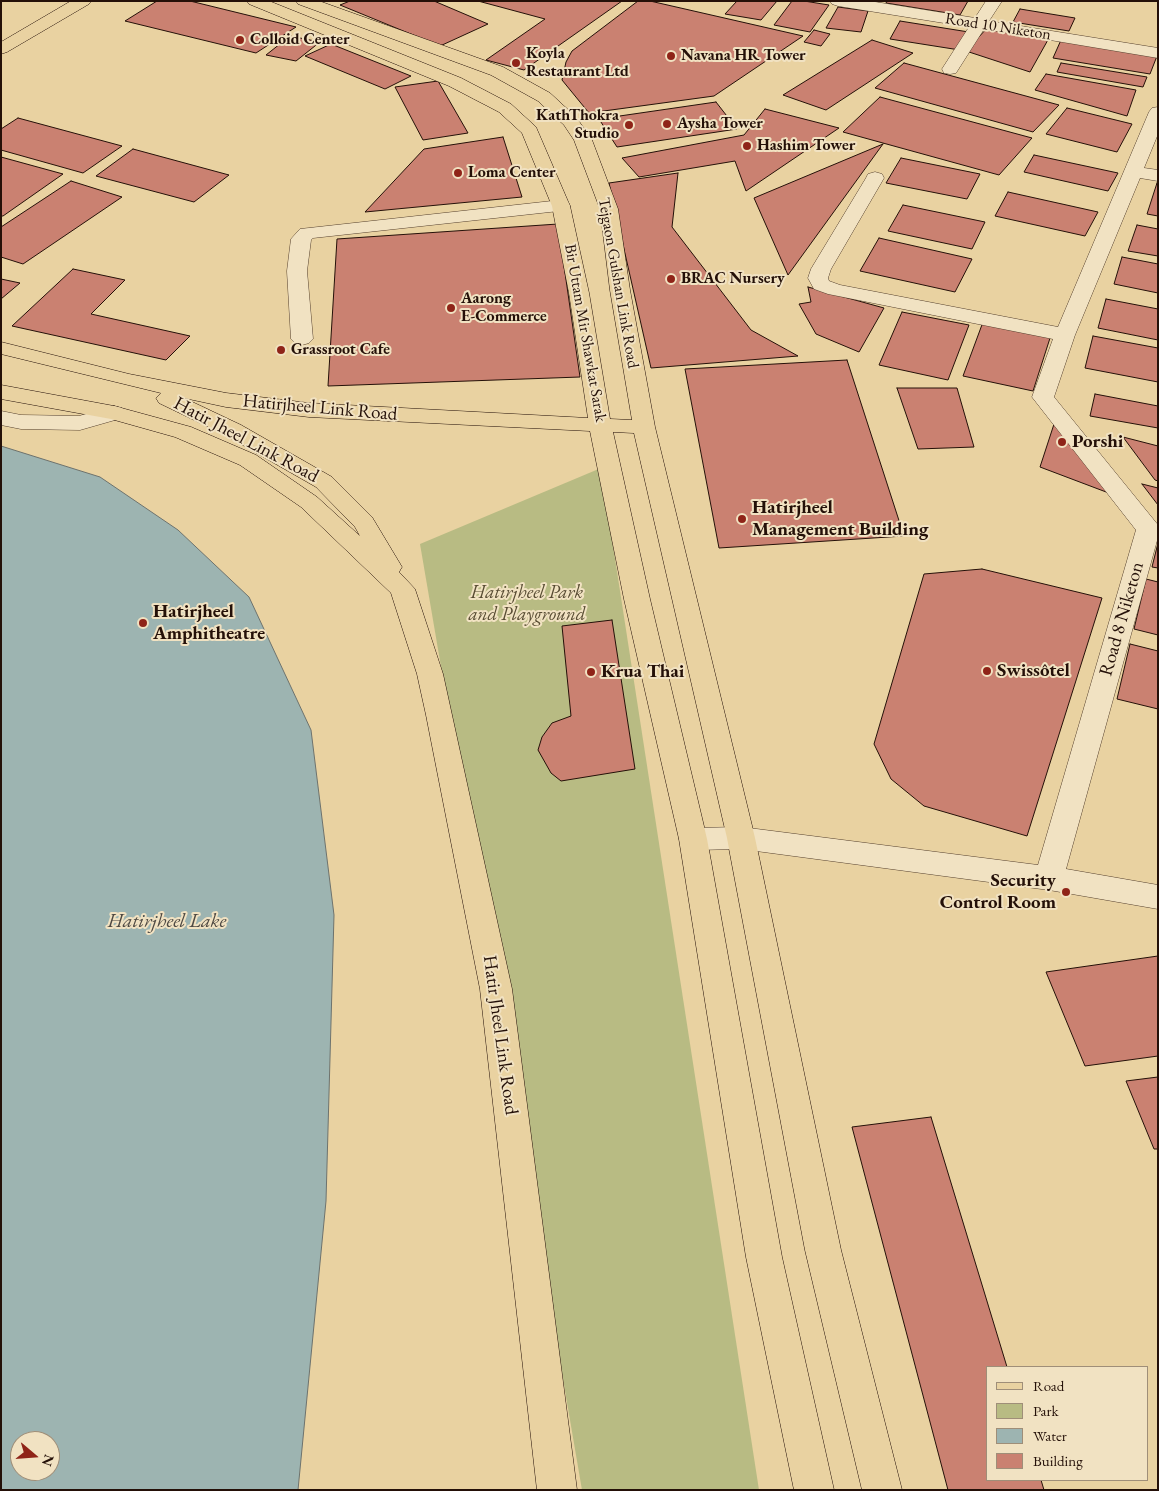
<!DOCTYPE html>
<meta charset="utf-8">
<style>
body{margin:0}
#map{position:relative;width:1159px;height:1491px;overflow:hidden;background:#e9d2a1;font-family:"EB Garamond",serif}
canvas{display:block}
.frame{position:absolute;inset:0;border:2px solid #241008;pointer-events:none}
.legend{position:absolute;left:986px;top:1366px;width:162px;height:115px;box-sizing:border-box;background:#f1e2c2;border:1px solid #9f8e78;margin:0;padding:6px 9px;list-style:none;font-size:15px;color:#241008}
.legend li{display:flex;align-items:center;gap:10px;height:25px}
.legend b{width:25px;border:1px solid #9f8e78}
.north{position:absolute;left:10px;top:1431px;width:50px;height:50px;box-sizing:border-box;background:#f1e2c2;border:1px solid #9f8e78;border-radius:50%;rotate:108deg;font-size:14px;font-weight:700;line-height:20px;text-align:center;color:#241008}
.north::after{content:'';display:block;margin:auto;width:18px;height:22px;background:#8f2418;clip-path:polygon(50% 0,100% 100%,50% 72%,0 100%)}
</style>
<div id="map">
<canvas width="1159" height="1491"></canvas>
<div class="frame"></div>
<ul class="legend">
<li><b style="height:6px;background:#e9d2a1"></b>Road</li>
<li><b style="height:14px;background:#b8bb83"></b>Park</li>
<li><b style="height:14px;background:#9db4b1"></b>Water</li>
<li><b style="height:14px;background:#ca8171"></b>Building</li>
</ul>
<div class="north">N</div>
</div>
<script>
const c = document.querySelector('canvas').getContext('2d');
c.lineJoin = 'round';
function paint(path, color) { c.fillStyle = color; c.fill(path, 'evenodd'); }
const toPath = rows => new Path2D(rows.map(r => 'M' + r).join(''));
function stroke(path, color, width, dash) { c.strokeStyle = color; c.lineWidth = width; c.lineCap = dash ? 'butt' : 'round'; c.setLineDash(dash || []); c.stroke(path); }
function label(font, color, halo, rows, align = 'center') {
  c.font = font + ' "EB Garamond",serif'; c.lineWidth = 4; c.setLineDash([]); c.textBaseline = 'middle'; c.strokeStyle = halo; c.fillStyle = color; for (const [text, x, y, turn = 0] of rows) {
    c.save(); c.translate(x, y); c.rotate((+turn || 0) * Math.PI / 180); c.textAlign = isNaN(turn) ? turn : align; if (halo) c.strokeText(text, 0, 0); c.fillText(text, 0, 0); c.restore();
  }
}
const green = toPath([
 [601,468,759,1490,582,1490,420,544]
]);
const water = toPath([
 [1,446,100,477,178,530,249,597,311,730,334,915,326,1201,298,1490,1,1490,1,446],
 [20,1441,50,1441,50,1471,20,1471,20,1441]
]);
const building = toPath([
 [157,1,190,1,296,27,256,53,125,21,157,1],
 [350,1,434,1,488,24,440,46,340,5,350,1],
 [478,1,622,1,524,70,486,60,545,19,478,1],
 [638,1,650,1,803,36,714,96,589,113,562,80,566,62,572,51,638,1],
 [737,1,777,1,761,20,725,14,737,1],
 [792,1,804,1,829,5,810,32,774,25,792,1],
 [887,1,968,1,960,15,886,3,887,1],
 [838,7,868,11,861,32,826,28,838,7],
 [1020,9,1075,18,1069,31,1013,22,1020,9],
 [900,21,975,33,966,51,890,39,900,21],
 [988,27,1049,38,1030,72,966,51,988,27],
 [814,30,830,34,821,46,804,42,814,30],
 [290,36,320,42,296,61,266,55,290,36],
 [872,40,913,53,826,110,783,95,872,40],
 [1061,40,1157,56,1150,74,1053,58,1061,40],
 [331,44,411,76,385,89,305,56,331,44],
 [904,63,1059,105,1033,132,875,88,904,63],
 [1061,63,1147,77,1143,87,1057,72,1061,63],
 [1046,74,1136,90,1127,116,1035,90,1046,74],
 [438,81,468,133,423,140,395,87,438,81],
 [880,97,1032,138,999,175,843,132,880,97],
 [716,102,737,129,617,147,599,119,716,102],
 [1067,108,1132,124,1117,152,1046,134,1067,108],
 [765,109,839,128,746,191,735,161,639,177,622,158,744,135,765,109],
 [18,118,122,146,83,173,1,150,1,129,18,118],
 [503,137,522,197,365,212,424,149,503,137],
 [883,144,788,275,754,198,883,144],
 [133,149,229,175,194,202,96,176,133,149],
 [1034,155,1118,173,1108,191,1024,172,1034,155],
 [1,157,63,174,3,216,1,216,1,157],
 [901,158,980,174,967,199,886,183,901,158],
 [678,173,672,227,751,330,798,356,651,368,609,183,678,173],
 [71,181,122,197,23,264,1,257,1,227,71,181],
 [1157,183,1158,183,1158,216,1147,214,1157,183],
 [1008,192,1098,212,1085,236,995,216,1008,192],
 [903,205,985,222,972,249,888,231,903,205],
 [558,224,580,377,328,386,337,239,558,224],
 [1137,225,1158,229,1158,256,1128,251,1137,225],
 [879,238,972,259,955,292,860,271,879,238],
 [1122,257,1158,264,1158,293,1114,284,1122,257],
 [73,269,125,280,91,314,190,336,166,360,12,326,73,269],
 [1,279,20,283,1,299,1,279],
 [808,287,884,308,859,352,816,334,799,304,811,302,808,287],
 [1106,299,1158,309,1158,340,1098,328,1106,299],
 [902,312,969,325,948,380,879,365,902,312],
 [983,322,1051,335,1033,391,963,376,983,322],
 [1093,336,1158,348,1158,382,1085,368,1093,336],
 [847,360,904,536,719,548,685,369,847,360],
 [897,388,957,388,974,447,918,449,897,388],
 [1095,394,1158,406,1158,428,1090,416,1095,394],
 [1056,418,1122,498,1040,467,1056,418],
 [1123,437,1158,446,1158,481,1155,480,1123,437],
 [1142,484,1158,488,1158,505,1142,484],
 [1158,543,1158,568,1152,567,1158,543],
 [982,569,1102,598,1027,836,924,806,891,779,874,744,924,574,982,569],
 [1146,579,1158,582,1158,635,1134,629,1146,579],
 [612,620,635,769,561,781,551,773,538,750,542,737,552,723,571,716,562,626,612,620],
 [1130,644,1158,651,1158,709,1117,699,1130,644],
 [1158,956,1158,1056,1085,1066,1046,972,1158,956],
 [1158,1077,1158,1149,1154,1149,1126,1081,1158,1077],
 [931,1117,1007,1367,988,1367,988,1480,1041,1480,1044,1490,948,1490,852,1127,931,1117]
]);
const minor = toPath([
 [830,1,869,1,975,18,986,1,1002,1,989,21,1158,48,1158,58,984,29,956,73,950,74,944,73,942,69,969,27,838,6,832,4,830,1],
 [1158,107,1158,134,1144,168,1158,170,1158,181,1140,178,1075,335,1054,397,1158,525,1158,537,1066,869,1158,885,1158,909,1049,890,741,849,693,850,683,847,679,839,683,831,693,828,741,827,1038,865,1136,530,1032,397,1053,339,828,294,814,289,808,278,811,269,866,178,868,174,875,172,882,174,884,178,831,269,828,278,829,281,840,285,1058,327,1149,112,1152,108,1158,107],
 [561,200,568,202,570,206,568,210,313,238,311,240,307,271,313,339,309,343,302,345,295,343,291,339,287,271,291,239,300,229,561,200],
 [114,406,122,408,125,413,122,418,80,430,21,429,1,425,1,411,21,415,79,416,114,406]
]);
const major = toPath([
 [71,1,91,1,89,4,7,52,1,54,1,42,71,1],
 [247,1,269,1,461,78,511,104,536,127,570,206,589,293,610,419,632,420,610,290,600,209,574,140,564,125,538,101,491,75,298,4,296,1,319,1,503,67,550,93,576,117,592,140,618,209,630,290,655,427,755,838,841,1250,902,1490,862,1490,805,1250,727,838,634,433,613,432,650,599,707,839,782,1257,834,1490,794,1490,746,1257,679,839,624,599,590,431,309,417,226,407,184,398,241,425,332,477,372,517,402,567,399,572,415,589,443,674,512,989,577,1490,537,1490,480,989,426,715,417,674,391,593,301,507,240,465,175,437,111,419,1,399,1,385,114,406,191,427,256,455,317,497,360,536,355,527,316,487,225,435,159,403,156,398,161,393,1,354,1,342,129,374,226,393,309,403,588,418,569,293,552,206,522,133,499,112,449,86,249,4,247,1]
]);
const markers = [
 [240,40,5,"#8f2418"],
 [671,56,5,"#8f2418"],
 [516,63,5,"#8f2418"],
 [667,124,5,"#8f2418"],
 [629,125,5,"#8f2418"],
 [747,146,5,"#8f2418"],
 [458,173,5,"#8f2418"],
 [671,279,5,"#8f2418"],
 [451,308,5,"#8f2418"],
 [281,350,5,"#8f2418"],
 [1062,442,5,"#8f2418"],
 [742,519,5,"#8f2418"],
 [143,623,5,"#8f2418"],
 [987,671,5,"#8f2418"],
 [591,672,5,"#8f2418"],
 [1066,892,5,"#8f2418"]
];
const farStreetnames = [
 ["Road 10 Niketon",998,27,9],
 ["Tejgaon Gulshan Link Road",618,283,80],
 ["Bir Uttam Mir Shawkat Sarak",585,333,80]
];
const farPoinames = [
 ["Colloid Center",250,40],
 ["Koyla",526,54],
 ["Restaurant Ltd",526,72],
 ["Navana HR Tower",681,56],
 ["KathThokra",619,116,"right"],
 ["Studio",619,134,"right"],
 ["Aysha Tower",677,124],
 ["Hashim Tower",757,146],
 ["Loma Center",468,173],
 ["BRAC Nursery",681,279],
 ["Aarong",461,299],
 ["E-Commerce",461,317],
 ["Grassroot Cafe",291,350]
];
const streetNames = [
 ["Hatirjheel Link Road",320,408,5],
 ["Hatir Jheel Link Road",246,440,28],
 ["Road 8 Niketon",1122,619,-74],
 ["Hatir Jheel Link Road",500,1035,82]
];
const poiNames = [
 ["Porshi",1072,442],
 ["Hatirjheel",752,508],
 ["Management Building",752,530],
 ["Hatirjheel",153,612],
 ["Amphitheatre",153,634],
 ["Swissôtel",997,671],
 ["Krua Thai",601,672],
 ["Security",1056,881,"right"],
 ["Control Room",1056,903,"right"]
];
const parkNames = [
 ["Hatirjheel Park",527,593],
 ["and Playground",527,615]
];
const waterNames = [
 ["Hatirjheel Lake",167,922]
];
paint(green, '#b8bb83');
paint(water, '#9db4b1');
stroke(water, '#6d726d', 1);
paint(building, '#ca8171');
stroke(building, '#241008', 1);
stroke(minor, '#55402e', 1);
stroke(major, '#241008', 1);
paint(minor, '#f1e2c2');
paint(major, '#e9d2a1');
for (const [x, y, r, color] of markers) { const dot = new Path2D(); dot.arc(x, y, r, 0, 2 * Math.PI); c.fillStyle = color; c.fill(dot); stroke(dot, '#f1e2c2', 2); }
label('16px', '#241008', '#f1e2c2', farStreetnames);
label('bold 16px', '#241008', '#f1e2c2', farPoinames, 'left');
label('19px', '#241008', '#f1e2c2', streetNames);
label('bold 19px', '#241008', '#f1e2c2', poiNames, 'left');
label('italic 19px', '#584c33', '#f1e2c2', parkNames);
label('italic 20px', '#4e4943', '#f1e2c2', waterNames);
</script>
